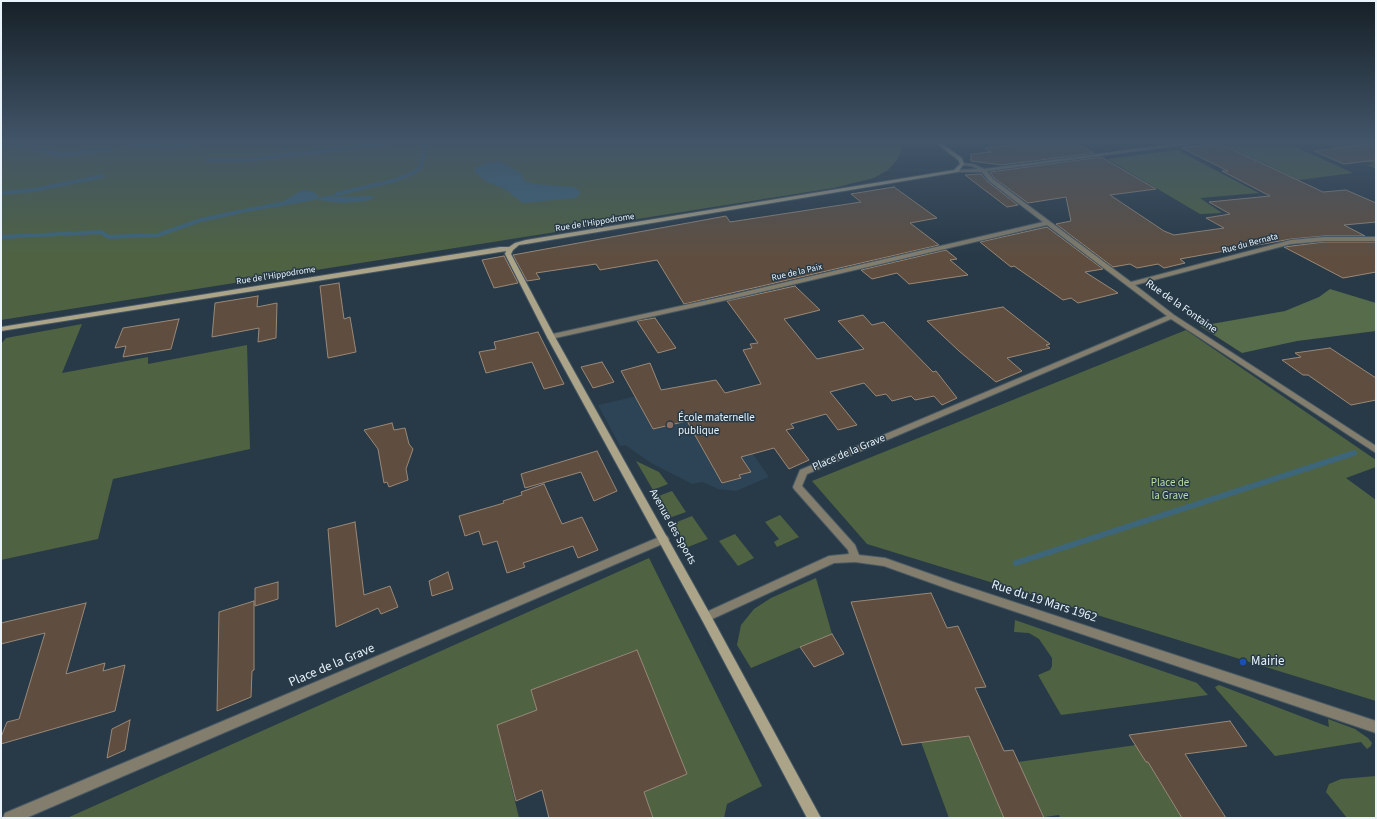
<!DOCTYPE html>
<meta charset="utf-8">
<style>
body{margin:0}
#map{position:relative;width:1377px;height:819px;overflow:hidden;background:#283a47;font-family:"Source Sans 3",sans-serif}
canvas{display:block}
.frame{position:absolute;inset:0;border:2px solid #e8f3fb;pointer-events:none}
</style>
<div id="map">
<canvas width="1377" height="819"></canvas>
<div class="frame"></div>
</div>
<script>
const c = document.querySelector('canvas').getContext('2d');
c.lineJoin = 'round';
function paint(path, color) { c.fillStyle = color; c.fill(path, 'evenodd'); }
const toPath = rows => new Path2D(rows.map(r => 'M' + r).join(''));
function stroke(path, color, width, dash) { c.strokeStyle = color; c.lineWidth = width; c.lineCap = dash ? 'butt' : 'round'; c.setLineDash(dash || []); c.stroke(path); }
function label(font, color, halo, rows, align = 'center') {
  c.font = font + ' "Source Sans 3",sans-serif'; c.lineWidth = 3; c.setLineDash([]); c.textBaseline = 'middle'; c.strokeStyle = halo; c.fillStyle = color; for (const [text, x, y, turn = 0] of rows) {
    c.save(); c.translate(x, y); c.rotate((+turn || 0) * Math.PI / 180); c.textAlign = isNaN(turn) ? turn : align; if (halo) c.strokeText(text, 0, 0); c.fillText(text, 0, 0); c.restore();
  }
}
const built = toPath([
 [702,381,769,477,736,491,718,489,702,482,692,484,651,463,625,445,620,446,598,405]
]);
const green = toPath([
 [1,143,902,143,902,148,897,160,888,170,874,178,833,188,1,320],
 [1222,143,1287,143,1353,173,1299,180],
 [1324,143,1367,143,1376,147,1376,169,1367,165,1373,164],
 [1177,150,1259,193,1200,198,1222,213,1200,214,1107,159],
 [82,324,62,373,148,357,148,364,247,345,250,449,113,479,98,539,1,560,1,344,6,338],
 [1186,330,1376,460,1376,467,1346,478,1376,500,1376,701,867,544,812,481],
 [636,461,659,472,668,484,653,490],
 [672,491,686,512,669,518,656,497],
 [780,515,799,537,777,547,774,542,779,539,765,522],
 [692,516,708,539,688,547,672,524],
 [735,534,754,558,738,566,719,541],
 [649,558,762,786,727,804,724,818,653,818,644,792,687,774,636,650,532,690,537,710,497,725,519,818,67,818],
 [816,578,832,634,751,668,737,645,741,625,754,609,771,598],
 [1015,620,1197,683,1208,695,1061,715,1038,675,1050,670,1052,666,1052,658,1039,639,1029,633,1014,632],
 [1219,685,1329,727,1328,719,1355,729,1368,738,1372,743,1371,746,1367,749,1361,742,1275,756,1217,690,1215,687],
 [977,735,977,756,1004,818,949,818,921,742],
 [1136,745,1146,762,1148,762,1182,818,1060,818,1059,815,1044,817,1018,762],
 [1376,776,1376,818,1347,818,1326,792,1329,784,1341,779]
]);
const forest = toPath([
 [1330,289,1376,303,1376,331,1297,341,1242,353,1200,326,1285,311,1319,297]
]);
const water = toPath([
 [140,143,199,143,196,146,170,150,151,147,110,149],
 [499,161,521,173,524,180,534,184,574,187,581,192,576,198,523,203,503,188,487,182,474,172,475,168,487,162],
 [302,190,312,191,320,197,315,200,230,215,234,211,284,201],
 [337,194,339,195,331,197,371,196,375,198,366,201,343,203,317,200,322,197]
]);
const streamFar1 = toPath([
 [13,143,61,155,110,149],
 [208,160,247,160,393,143],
 [1,193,34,190,103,176],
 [337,194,396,180,413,173,419,169,422,163,426,143],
 [1,237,101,232,109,237,158,235,201,220,238,212]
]);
const stream = toPath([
 [1016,563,1354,453]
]);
const building = toPath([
 [1023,143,1077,143,1094,153,1002,165,971,161,971,154,991,152,985,148,1023,143],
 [1219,143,1323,192,1346,190,1376,203,1376,222,1344,225,1365,236,1324,236,1291,239,1180,259,1185,263,1164,268,1158,264,1137,268,1130,264,1113,267,1056,224,1071,221,1066,197,1028,203,994,178,990,172,1101,157,1156,189,1110,195,1164,231,1174,235,1224,228,1206,218,1230,214,1209,202,1270,196,1222,171,1228,171,1182,148,1219,143],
 [1376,144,1376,160,1344,164,1314,151,1376,144],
 [981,174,988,182,1018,205,1007,207,965,175,981,174],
 [894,187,937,218,910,223,939,245,684,304,657,260,600,270,596,264,536,273,540,279,527,281,513,255,726,216,730,222,861,202,851,194,894,187],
 [1047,227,1103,269,1085,272,1118,293,1078,303,1071,298,1063,300,1014,266,1011,267,980,242,1047,227],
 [1324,242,1376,242,1376,272,1343,278,1284,247,1324,242],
 [946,250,957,259,950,260,968,275,909,284,897,273,872,279,861,270,946,250],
 [504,256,518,283,494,288,482,260,504,256],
 [339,283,344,319,350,317,356,352,328,358,320,286,339,283],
 [795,286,820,310,784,319,817,359,864,349,838,321,863,315,872,325,884,322,933,372,936,371,957,398,942,405,934,396,915,400,911,396,892,401,886,394,876,396,864,383,830,392,857,425,838,430,826,414,791,424,794,428,786,430,809,460,789,469,774,448,741,457,751,472,739,475,741,478,722,483,687,421,653,429,621,371,650,363,661,390,716,380,725,393,761,384,743,350,752,348,750,344,758,343,727,301,795,286],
 [258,296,257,307,277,303,276,338,258,342,259,328,212,337,215,303,258,296],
 [1003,307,1050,344,1046,345,1050,348,1007,358,1022,371,996,382,959,351,927,321,1003,307],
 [655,318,676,348,658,353,637,321,655,318],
 [179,319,171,349,123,357,126,346,115,348,123,328,179,319],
 [538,332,564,384,544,389,532,362,486,373,479,352,496,349,494,342,538,332],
 [1330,348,1376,378,1376,400,1351,405,1308,375,1303,375,1282,360,1301,357,1295,353,1330,348],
 [602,362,614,382,593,388,581,367,602,362],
 [392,423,394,430,405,428,409,444,413,449,406,469,408,480,389,487,387,482,384,483,378,449,364,430,392,423],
 [597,451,617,491,594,501,581,472,525,488,521,474,597,451],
 [544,484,562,524,582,517,598,550,578,558,573,546,523,563,525,567,507,573,497,541,483,545,479,531,465,536,459,516,504,503,503,501,522,495,521,492,544,484],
 [355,522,364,595,390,586,398,607,381,614,378,608,336,627,328,529,355,522],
 [448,572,453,589,432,596,429,581,448,572],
 [278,582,278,599,255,606,255,588,278,582],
 [931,593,947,628,958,626,986,687,975,688,1004,751,1013,750,1044,818,1004,818,969,736,902,745,851,602,931,593],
 [254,601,254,670,252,671,251,697,217,711,219,612,254,601],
 [86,603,66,674,105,663,103,671,125,665,115,711,1,744,1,737,7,722,19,719,45,633,1,644,1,623,86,603],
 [832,634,844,654,814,667,800,647,832,634],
 [637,650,687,774,644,792,653,818,549,818,542,790,516,801,497,725,537,710,531,690,637,650],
 [130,720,125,750,107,758,112,729,130,720],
 [1230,721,1247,746,1185,754,1226,818,1182,818,1148,762,1146,762,1129,735,1230,721]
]);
const street = toPath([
 [1181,143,1196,143,987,171,993,179,1131,282,1291,240,1324,237,1376,237,1376,241,1324,241,1291,244,1135,285,1174,315,1376,446,1376,453,1171,319,807,474,802,486,855,545,859,555,885,558,956,583,1376,721,1376,733,954,591,884,566,855,562,834,563,710,620,706,622,702,620,701,617,702,614,829,556,849,554,848,550,794,489,793,487,800,470,1167,316,1047,225,731,299,551,339,548,339,547,337,548,335,731,295,1043,222,989,181,982,172,954,172,954,171,956,170,978,169,972,166,960,165,960,163,973,164,984,169,1181,143],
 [664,535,667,536,669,539,667,542,26,818,3,818,5,813,664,535]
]);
const secondary = toPath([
 [936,143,941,143,962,158,964,164,958,172,526,244,519,245,513,250,511,254,555,337,710,614,821,818,807,818,702,620,547,337,505,254,506,251,1,331,1,327,500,247,509,247,515,243,526,240,954,170,960,164,958,160,936,143]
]);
const markers = [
 [670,425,4,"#8d6e63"],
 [1243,662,4,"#1a4fb4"]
];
const farStreetnames = [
 ["Rue de l'Hippodrome",595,223,-9],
 ["Rue du Bernata",1250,244,-15],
 ["Rue de la Paix",797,273,-13],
 ["Rue de l'Hippodrome",276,276,-9]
];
const streetNames = [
 ["Rue de la Fontaine",1181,307,35],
 ["Place de la Grave",849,453,-23],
 ["Avenue des Sports",672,527,61]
];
const poiNames = [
 ["École maternelle",678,419],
 ["publique",678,432]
];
const parkNames = [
 ["Place de",1170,484],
 ["la Grave",1170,497]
];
const nearStreetnames = [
 ["Rue du 19 Mars 1962",1044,602,18],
 ["Place de la Grave",332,666,-23]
];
const nearPoinames = [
 ["Mairie",1251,662]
];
paint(built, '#2c4455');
paint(green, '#4f6342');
paint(forest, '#576c4a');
paint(water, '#3e667b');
stroke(streamFar1, '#3e667b', 4);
stroke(stream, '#3e667b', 6);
paint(building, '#5f4e3f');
stroke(building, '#9a8877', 1);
stroke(street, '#475864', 2);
stroke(secondary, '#475864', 2);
paint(street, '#827d6d');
paint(secondary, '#aca489');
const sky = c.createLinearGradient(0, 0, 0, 258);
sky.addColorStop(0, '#162027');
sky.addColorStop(0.55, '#425569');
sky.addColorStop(1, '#42556900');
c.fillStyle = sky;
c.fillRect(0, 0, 1377, 258);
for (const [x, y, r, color] of markers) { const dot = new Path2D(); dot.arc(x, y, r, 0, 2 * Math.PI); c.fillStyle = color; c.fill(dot); stroke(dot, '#283a47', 1.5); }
label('9px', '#e8f3fb', '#283a47', farStreetnames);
label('11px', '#e8f3fb', '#283a47', streetNames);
label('11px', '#e8f3fb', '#283a47', poiNames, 'left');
label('11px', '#b9dda2', '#283a47', parkNames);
label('13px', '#e8f3fb', '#283a47', nearStreetnames);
label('13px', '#e8f3fb', '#283a47', nearPoinames, 'left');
</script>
